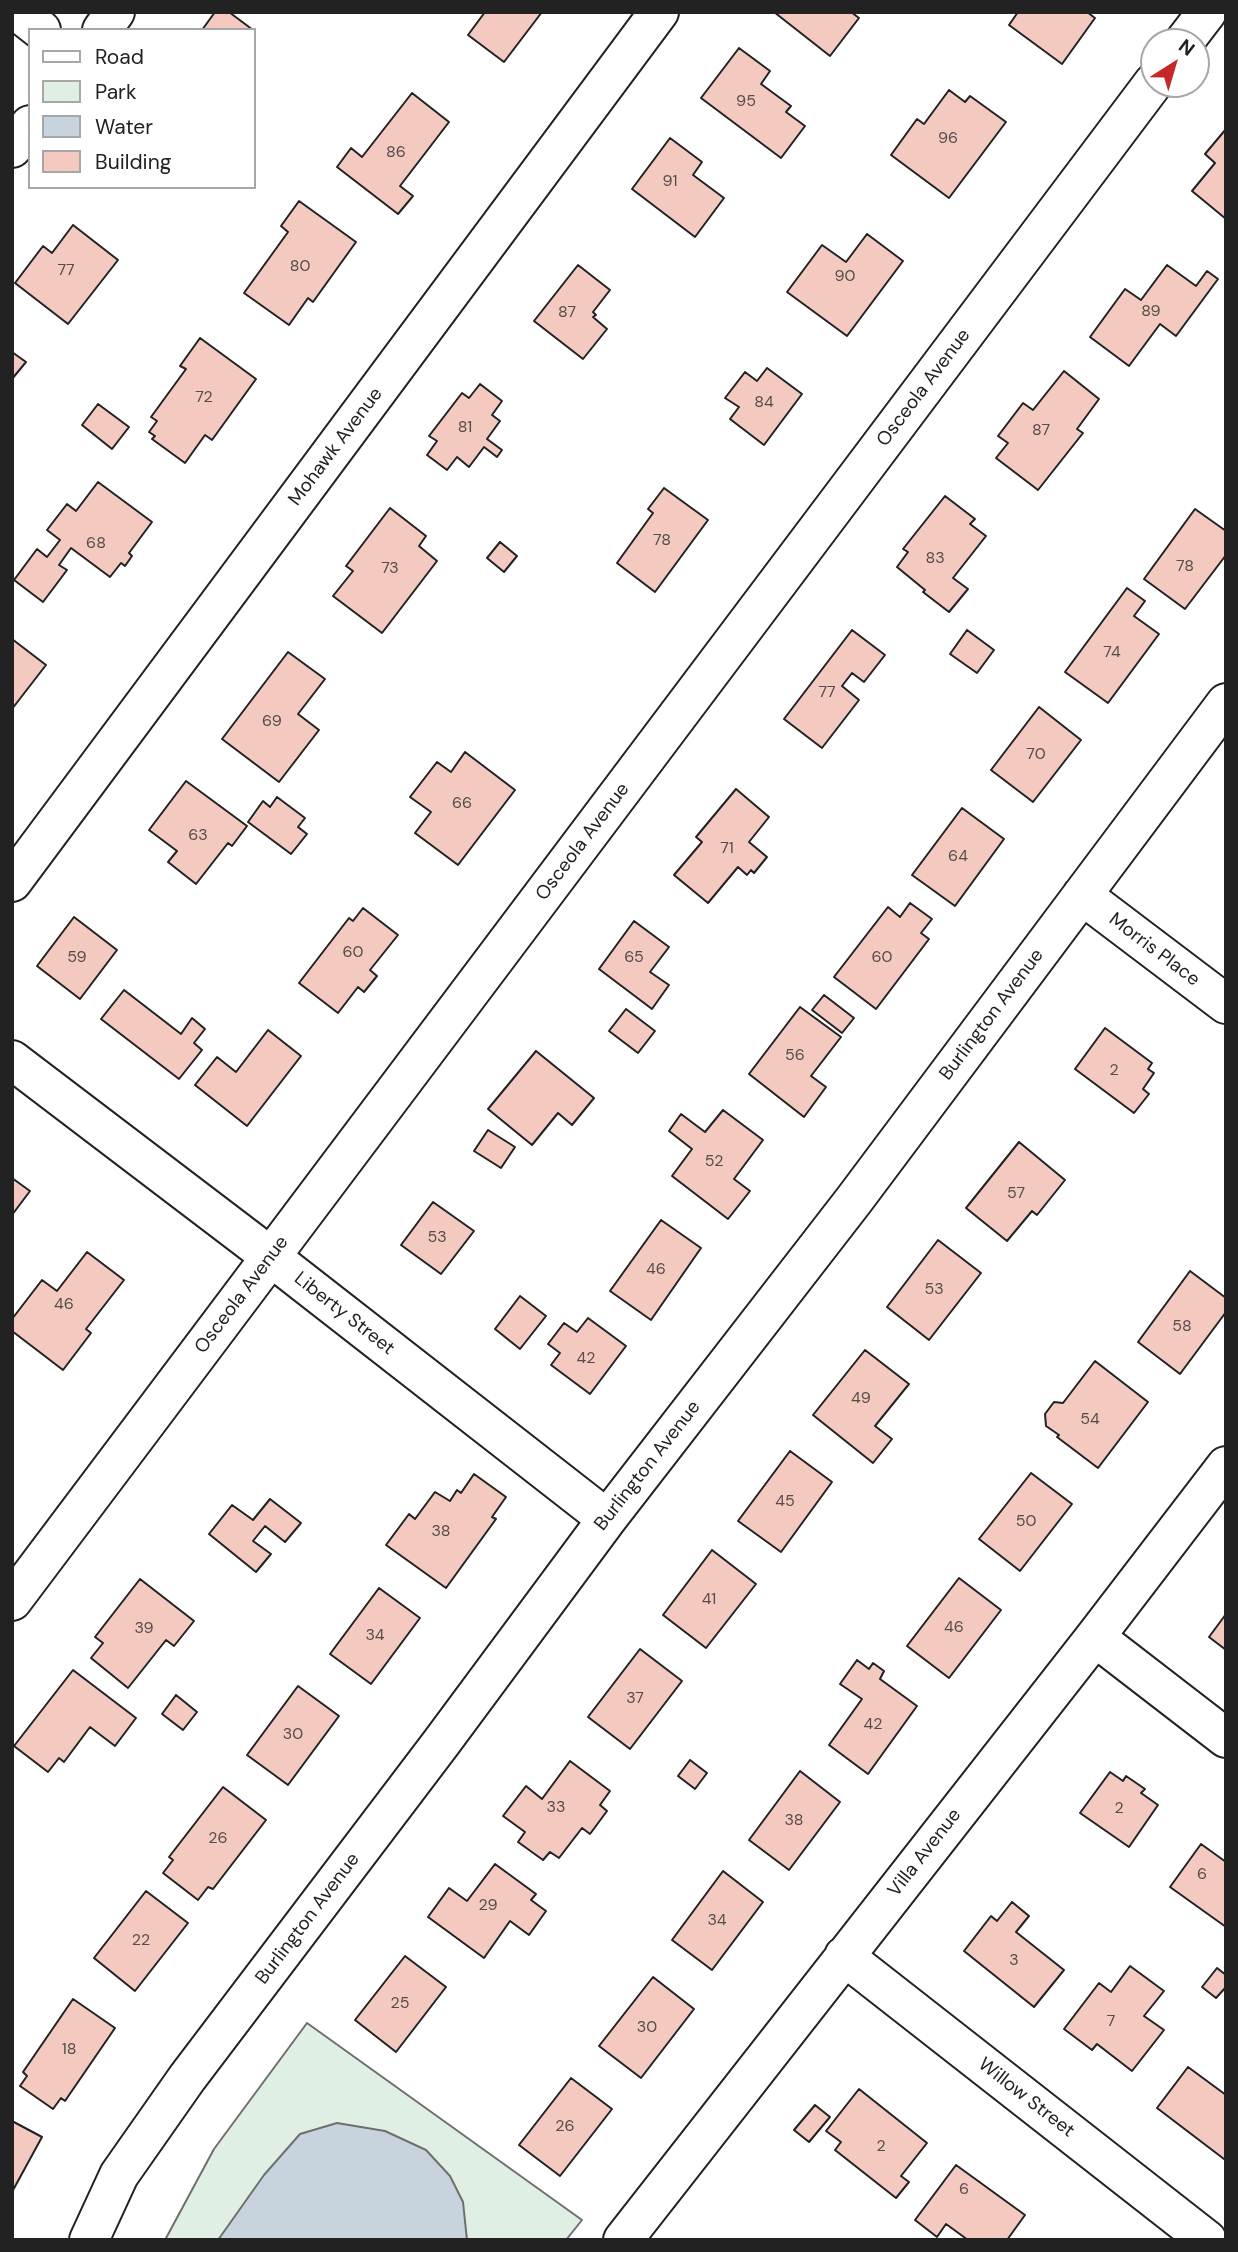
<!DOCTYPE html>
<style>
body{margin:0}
#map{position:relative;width:1238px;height:2252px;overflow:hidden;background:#fff;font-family:"DM Sans",sans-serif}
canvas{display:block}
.frame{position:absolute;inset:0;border:14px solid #222;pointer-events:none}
.legend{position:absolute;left:28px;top:28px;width:228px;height:161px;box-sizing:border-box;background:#fff;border:2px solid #a7a7a7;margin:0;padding:9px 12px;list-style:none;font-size:21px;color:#222}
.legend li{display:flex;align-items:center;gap:14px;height:35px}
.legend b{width:35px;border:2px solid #a7a7a7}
.north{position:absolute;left:1140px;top:28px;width:70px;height:70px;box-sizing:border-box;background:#fff;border:2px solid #a7a7a7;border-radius:50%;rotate:37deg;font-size:19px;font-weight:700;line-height:28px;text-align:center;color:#222}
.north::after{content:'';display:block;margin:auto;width:24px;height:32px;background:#c62828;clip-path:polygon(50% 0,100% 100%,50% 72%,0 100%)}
</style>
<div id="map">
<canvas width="1238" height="2252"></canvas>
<div class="frame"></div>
<ul class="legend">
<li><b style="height:9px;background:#fff"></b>Road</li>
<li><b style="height:19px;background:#e0efe3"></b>Park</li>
<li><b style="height:19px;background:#c7d3dd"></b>Water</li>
<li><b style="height:19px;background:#f3c9c0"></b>Building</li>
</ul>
<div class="north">N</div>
</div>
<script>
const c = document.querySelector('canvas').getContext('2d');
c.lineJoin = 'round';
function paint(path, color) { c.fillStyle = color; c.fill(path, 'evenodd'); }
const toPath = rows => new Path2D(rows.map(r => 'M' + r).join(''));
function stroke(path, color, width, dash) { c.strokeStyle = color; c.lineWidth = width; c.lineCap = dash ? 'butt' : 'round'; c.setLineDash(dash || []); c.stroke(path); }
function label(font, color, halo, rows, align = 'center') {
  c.font = font + ' "DM Sans",sans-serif'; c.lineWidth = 5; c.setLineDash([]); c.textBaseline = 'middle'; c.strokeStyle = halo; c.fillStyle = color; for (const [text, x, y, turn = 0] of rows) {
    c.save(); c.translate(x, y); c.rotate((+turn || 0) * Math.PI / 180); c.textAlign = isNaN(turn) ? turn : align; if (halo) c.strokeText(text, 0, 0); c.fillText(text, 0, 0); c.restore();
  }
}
const green = toPath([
 [307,2023,582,2220,566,2240,165,2240,214,2149,307,2023]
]);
const water = toPath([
 [337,2123,385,2131,426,2150,450,2176,463,2202,467,2240,218,2240,264,2175,300,2134,337,2123]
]);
const building = toPath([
 [215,12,229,12,253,30,202,30,215,12],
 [485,12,542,12,504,62,468,35,485,12],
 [774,12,851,12,859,18,830,56,774,12],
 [1018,12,1087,12,1095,18,1062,64,1009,25,1018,12],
 [739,48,770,71,761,84,791,106,786,112,805,126,781,158,701,98,739,48],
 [949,90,965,102,970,96,1006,122,949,198,891,155,917,119,924,124,949,90],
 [412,93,449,122,400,186,413,196,398,214,337,167,351,148,362,157,412,93],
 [1226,129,1226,219,1192,191,1215,163,1205,154,1226,129],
 [670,138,702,162,693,175,724,198,695,237,632,189,670,138],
 [299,201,356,242,313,302,308,298,289,325,244,293,288,232,281,226,299,201],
 [73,225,118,260,68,324,15,283,43,246,52,253,73,225],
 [867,234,903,261,847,336,787,292,822,245,846,262,867,234],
 [578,265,610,290,593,312,596,315,593,317,607,329,583,359,534,321,578,265],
 [1167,265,1196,286,1207,271,1218,279,1176,336,1160,324,1129,366,1090,337,1125,289,1141,300,1167,265],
 [200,338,256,379,212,440,205,435,185,463,152,439,155,436,149,432,157,421,151,417,186,369,180,366,200,338],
 [12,352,26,362,12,379,12,352],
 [767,368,802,394,764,445,730,419,739,407,725,398,745,372,757,381,767,368],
 [1064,371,1099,399,1077,429,1083,433,1038,490,996,458,1008,443,998,436,1023,403,1033,410,1064,371],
 [480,384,502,401,492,415,500,421,487,439,502,450,497,457,484,447,469,467,457,457,447,470,427,455,437,441,429,436,462,393,469,398,480,384],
 [98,404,129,427,112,449,82,425,98,404],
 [98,482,152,522,129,553,132,556,125,566,121,563,110,577,71,548,59,565,67,570,43,602,14,580,37,549,47,557,60,540,47,530,67,504,76,511,98,482],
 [664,488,708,520,655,592,617,563,653,513,648,509,664,488],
 [945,496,975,519,970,524,986,536,953,578,968,589,949,612,923,592,925,590,897,567,908,552,903,549,945,496],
 [390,508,426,536,419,546,437,561,382,633,333,596,353,571,346,566,390,508],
 [1195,509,1226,531,1226,555,1185,609,1144,579,1195,509],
 [500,542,517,556,504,572,487,558,500,542],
 [1127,588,1145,601,1134,616,1159,634,1108,703,1065,672,1127,588],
 [852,630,885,655,864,682,852,673,842,686,859,700,822,748,784,719,852,630],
 [967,630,994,650,977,673,950,654,967,630],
 [12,639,46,665,12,709,12,639],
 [288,652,325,679,298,714,319,730,279,782,222,739,288,652],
 [1039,707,1081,740,1033,802,991,770,1039,707],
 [465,752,515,790,458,865,415,833,431,812,410,797,437,762,451,772,465,752],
 [186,781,247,826,232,846,228,843,196,884,168,862,177,851,149,830,186,781],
 [736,789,769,817,749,842,767,857,754,873,751,870,747,875,738,867,708,903,674,875,702,842,696,837,736,789],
 [277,797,305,818,298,827,307,834,291,854,248,822,263,801,270,807,277,797],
 [962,808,1004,839,955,906,912,875,962,808],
 [910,903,932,919,921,933,929,939,876,1009,834,977,888,907,900,917,910,903],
 [363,908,398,935,370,970,377,976,364,992,358,987,338,1013,299,983,349,918,353,921,363,908],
 [74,917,117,950,80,999,37,966,74,917],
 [634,921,669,947,650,972,669,985,652,1009,599,969,634,921],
 [124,990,181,1034,192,1018,205,1029,194,1043,202,1050,179,1079,101,1019,124,990],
 [824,995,854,1018,842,1033,812,1010,824,995],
 [800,1007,841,1037,811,1076,826,1087,804,1117,749,1074,800,1007],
 [626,1009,655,1031,638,1053,609,1031,626,1009],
 [1105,1028,1152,1063,1148,1069,1154,1073,1143,1089,1149,1094,1134,1113,1075,1069,1105,1028],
 [268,1030,301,1056,247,1126,195,1085,217,1057,236,1072,268,1030],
 [536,1051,594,1098,572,1125,558,1113,532,1145,488,1109,536,1051],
 [723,1110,763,1140,734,1179,750,1191,728,1219,672,1176,692,1149,669,1131,681,1114,705,1132,723,1110],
 [488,1130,515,1147,501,1168,474,1151,488,1130],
 [1019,1142,1065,1180,1037,1215,1032,1211,1007,1241,966,1208,1019,1142],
 [12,1178,30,1191,12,1215,12,1178],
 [433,1202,474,1231,441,1274,401,1245,433,1202],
 [661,1220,701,1248,651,1320,610,1291,661,1220],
 [938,1240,981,1273,929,1340,887,1307,938,1240],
 [87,1252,124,1280,86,1329,91,1333,63,1370,12,1331,12,1319,42,1280,57,1291,87,1252],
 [1190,1271,1226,1298,1226,1312,1180,1374,1138,1342,1190,1271],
 [520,1296,546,1316,520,1349,495,1329,520,1296],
 [588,1318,626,1346,590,1394,551,1365,560,1353,548,1344,564,1323,577,1332,588,1318],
 [865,1350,909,1384,875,1426,892,1439,873,1463,813,1415,865,1350],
 [1095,1361,1148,1402,1098,1468,1057,1437,1059,1435,1046,1426,1045,1414,1054,1402,1063,1403,1095,1361],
 [790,1451,832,1482,781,1552,738,1521,790,1451],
 [1031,1473,1072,1504,1020,1571,979,1539,1031,1473],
 [474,1474,506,1497,492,1517,496,1519,446,1588,386,1545,409,1514,415,1519,435,1492,450,1501,457,1490,461,1493,474,1474],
 [270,1499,301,1523,285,1542,265,1526,253,1541,271,1554,256,1572,209,1534,232,1505,253,1520,270,1499],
 [712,1550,756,1584,706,1648,663,1615,712,1550],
 [959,1578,1001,1610,949,1678,907,1646,959,1578],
 [140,1579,194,1621,174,1646,166,1640,128,1688,91,1658,103,1643,95,1637,140,1579],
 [379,1588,420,1618,371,1684,330,1654,379,1588],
 [1226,1614,1226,1650,1209,1637,1226,1614],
 [640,1649,682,1681,630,1749,588,1717,640,1649],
 [857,1660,869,1669,873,1663,884,1671,880,1679,917,1706,868,1774,829,1745,862,1699,840,1684,857,1660],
 [73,1670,136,1718,115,1746,90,1727,64,1762,59,1758,48,1772,14,1746,73,1670],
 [298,1686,339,1716,288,1785,247,1755,298,1686],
 [176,1695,197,1712,183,1730,162,1714,176,1695],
 [690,1760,707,1773,695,1789,678,1776,690,1760],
 [570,1761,610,1791,600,1805,607,1811,590,1834,582,1828,559,1858,550,1852,543,1860,518,1842,525,1832,503,1816,526,1786,542,1799,570,1761],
 [800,1771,840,1802,789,1870,749,1840,800,1771],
 [1110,1772,1123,1781,1126,1776,1145,1789,1141,1793,1158,1805,1129,1847,1080,1813,1110,1772],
 [223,1787,266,1820,213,1889,208,1887,198,1900,163,1873,173,1860,169,1857,223,1787],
 [1201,1844,1226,1862,1226,1927,1170,1887,1201,1844],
 [495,1864,536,1894,531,1900,546,1911,529,1935,510,1921,484,1958,428,1917,449,1888,467,1901,495,1864],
 [723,1871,763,1902,712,1970,672,1940,723,1871],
 [146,1891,188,1923,135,1991,94,1958,146,1891],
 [1012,1902,1029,1916,1016,1932,1064,1970,1034,2007,964,1951,991,1916,997,1921,1012,1902],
 [405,1956,446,1987,396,2052,355,2020,405,1956],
 [1130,1966,1164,1991,1144,2016,1164,2030,1132,2071,1097,2044,1092,2050,1064,2029,1099,1983,1111,1992,1130,1966],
 [1217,1968,1226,1975,1226,1987,1216,1998,1202,1987,1217,1968],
 [653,1977,694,2009,641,2078,599,2046,653,1977],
 [73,1999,115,2028,65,2101,61,2098,53,2109,20,2086,27,2076,23,2072,73,1999],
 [1188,2067,1226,2095,1226,2157,1224,2159,1157,2108,1188,2067],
 [571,2078,612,2109,560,2176,519,2145,571,2078],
 [859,2089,927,2143,901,2176,909,2182,896,2198,835,2150,841,2142,826,2131,859,2089],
 [815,2105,830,2117,809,2142,794,2130,815,2105],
 [12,2121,42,2137,12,2192,12,2121],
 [956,2165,1025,2215,1007,2240,968,2240,946,2224,937,2237,915,2220,956,2165]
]);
const minor = toPath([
 [18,12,41,30],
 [102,30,115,12],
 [1184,42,1207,12],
 [12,148,30,125],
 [12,882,659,12],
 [1082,895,1226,1004],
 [12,1060,271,1257,607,1519],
 [12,1601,1154,82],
 [1095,1637,1226,1738],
 [844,1956,1207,2240],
 [89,2240,119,2175,187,2078,441,1743,607,1519,854,1200,1226,703],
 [623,2240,1095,1637,1226,1466]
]);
const numberNames = [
 ["95",746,102],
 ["96",948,139],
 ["86",396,153],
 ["91",670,182],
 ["80",300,267],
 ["77",66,271],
 ["90",845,277],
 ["89",1151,312],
 ["87",567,313],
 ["72",204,398],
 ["84",764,403],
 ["81",465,428],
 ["87",1041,431],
 ["78",662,541],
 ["68",96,544],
 ["83",935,559],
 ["78",1185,567],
 ["73",390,569],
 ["74",1112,653],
 ["77",827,693],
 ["69",272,722],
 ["70",1036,755],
 ["66",462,804],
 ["63",198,836],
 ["71",727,849],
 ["64",958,857],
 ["60",353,953],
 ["59",77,958],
 ["65",634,958],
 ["60",882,958],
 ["56",795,1056],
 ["2",1114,1071],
 ["52",714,1162],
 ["57",1016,1194],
 ["53",437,1238],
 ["46",656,1270],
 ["53",934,1290],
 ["46",64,1305],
 ["58",1182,1327],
 ["42",586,1359],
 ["49",861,1399],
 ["54",1090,1420],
 ["45",785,1502],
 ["50",1026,1522],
 ["38",441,1532],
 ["41",709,1600],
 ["46",954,1628],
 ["39",144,1629],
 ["34",375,1636],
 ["37",635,1699],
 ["42",873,1725],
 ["30",293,1735],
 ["33",556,1808],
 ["2",1119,1809],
 ["38",794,1821],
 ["26",218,1839],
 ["6",1202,1875],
 ["29",488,1906],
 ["34",717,1921],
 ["22",141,1941],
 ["3",1014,1961],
 ["25",400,2004],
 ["7",1111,2022],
 ["30",647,2028],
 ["18",69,2050],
 ["26",565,2127],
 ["2",881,2147],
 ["6",964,2190]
];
const streetNames = [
 ["Osceola Avenue",924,388,-53],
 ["Mohawk Avenue",336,447,-53],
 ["Osceola Avenue",583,842,-53],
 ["Morris Place",1154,950,37],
 ["Burlington Avenue",992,1015,-53],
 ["Osceola Avenue",242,1295,-53],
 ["Liberty Street",344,1314,38],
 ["Burlington Avenue",648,1466,-52],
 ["Villa Avenue",925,1853,-52],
 ["Burlington Avenue",308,1919,-53],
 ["Willow Street",1026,2098,38]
];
paint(green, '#e0efe3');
stroke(green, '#6f6f6f', 2);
paint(water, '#c7d3dd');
stroke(water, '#6f6f6f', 2);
paint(building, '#f3c9c0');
stroke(building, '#222', 2);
stroke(minor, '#222', 42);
stroke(minor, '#fff', 38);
label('16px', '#564c4a', null, numberNames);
label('19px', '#222', '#fff', streetNames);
</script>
